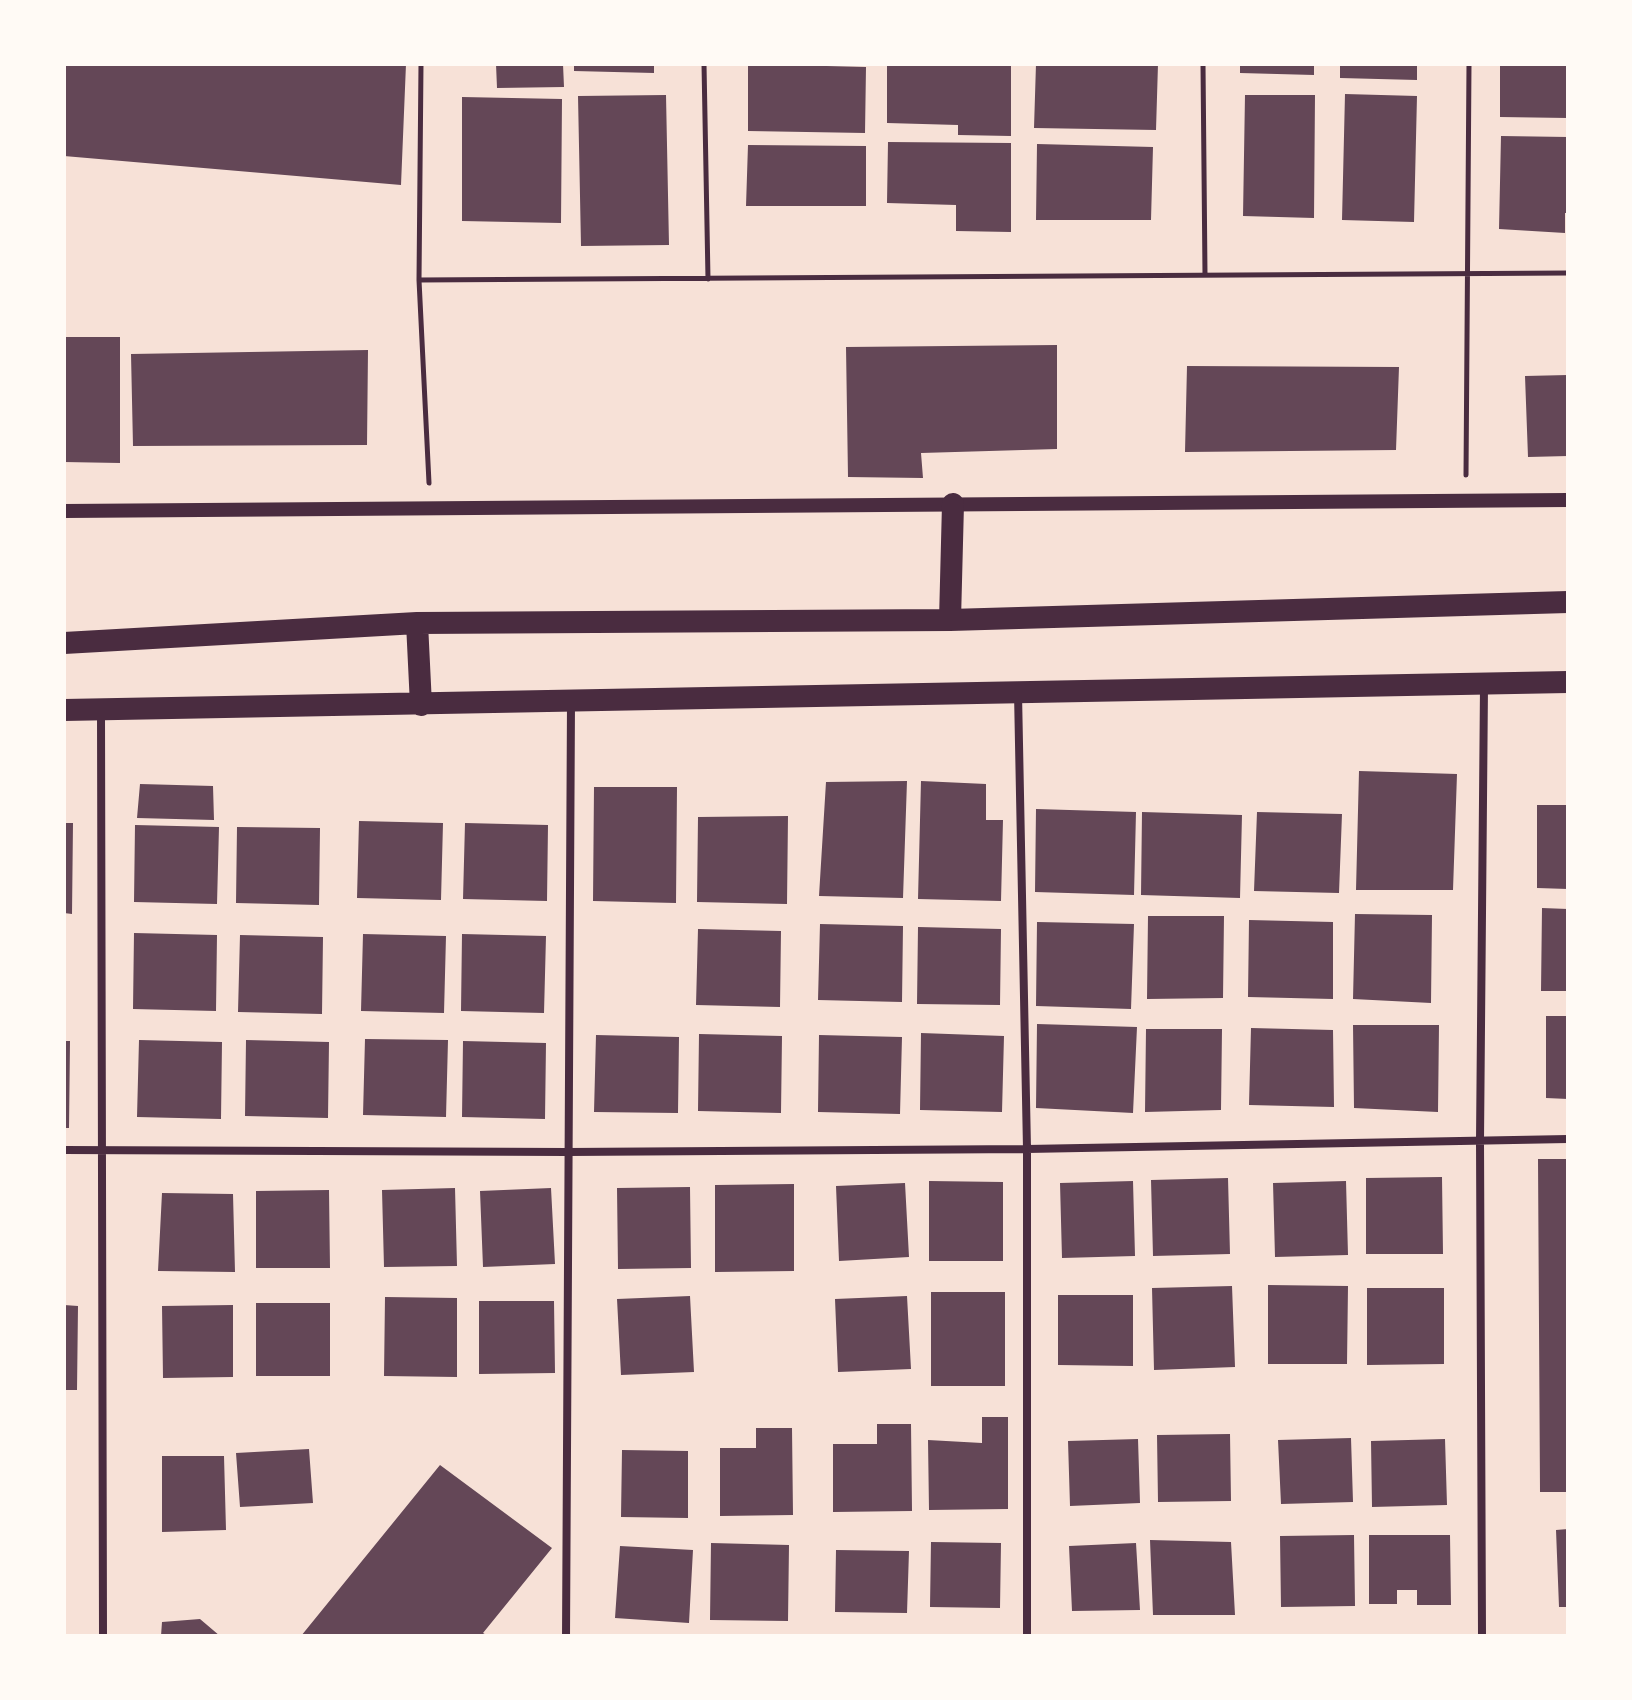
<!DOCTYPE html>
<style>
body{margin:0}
#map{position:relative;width:1632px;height:1700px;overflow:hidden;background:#f7e1d7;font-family:"PT Sans Narrow",sans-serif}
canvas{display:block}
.frame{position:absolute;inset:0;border:66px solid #fffaf5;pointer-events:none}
</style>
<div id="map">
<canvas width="1632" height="1700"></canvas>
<div class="frame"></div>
</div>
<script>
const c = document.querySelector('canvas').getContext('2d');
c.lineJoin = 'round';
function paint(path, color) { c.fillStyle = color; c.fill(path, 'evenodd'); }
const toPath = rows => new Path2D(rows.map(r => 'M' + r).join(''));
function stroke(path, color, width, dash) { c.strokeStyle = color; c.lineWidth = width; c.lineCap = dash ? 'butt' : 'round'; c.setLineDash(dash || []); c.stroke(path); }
const building = toPath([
 [64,64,406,64,401,185,64,156],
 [496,64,563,64,564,87,497,88],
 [574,64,654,64,654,73,574,71],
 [748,64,866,67,865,133,748,131],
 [887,64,1011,64,1011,136,958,135,958,125,887,123],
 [1036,64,1158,64,1156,130,1034,128],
 [1240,64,1314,64,1314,75,1240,73],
 [1340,64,1417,64,1417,80,1340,78],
 [1500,64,1568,64,1568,118,1500,117],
 [1345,94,1417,96,1414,222,1342,220],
 [666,95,669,245,581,246,578,96],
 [1245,95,1315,95,1314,218,1243,216],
 [462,97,562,99,561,223,462,221],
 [1501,136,1568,137,1568,213,1565,213,1565,233,1499,229],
 [888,142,1011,143,1011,232,956,231,956,205,887,203],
 [1037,144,1153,147,1151,220,1036,220],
 [748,145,866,146,866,206,746,206],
 [64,337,120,337,120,463,64,462],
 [1057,345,1057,449,921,453,923,478,848,477,846,347],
 [368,350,367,445,133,446,131,354],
 [1187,366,1399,367,1396,450,1185,452],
 [1568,375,1568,456,1528,457,1525,376],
 [1359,771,1457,774,1453,890,1356,890],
 [907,781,903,898,819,896,826,782],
 [921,781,986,784,986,820,1003,820,1001,901,918,899],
 [140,784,213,786,214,820,137,818],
 [594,787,677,787,676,903,593,901],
 [1537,805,1568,805,1568,889,1537,888],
 [1036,809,1136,812,1134,895,1035,892],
 [1142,812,1242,815,1240,898,1141,895],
 [1257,812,1342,814,1339,893,1254,891],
 [788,816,787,904,697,902,698,817],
 [359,821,443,823,441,900,357,898],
 [64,823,73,823,72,914,64,913],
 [465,823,548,825,547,901,463,899],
 [135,825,219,827,217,904,134,902],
 [237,827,320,828,319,905,236,903],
 [1542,908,1568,909,1568,991,1541,991],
 [1355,914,1432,915,1431,1003,1353,999],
 [1148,916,1224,916,1223,998,1147,999],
 [1249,920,1333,922,1333,999,1248,997],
 [1037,922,1134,924,1131,1009,1036,1006],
 [820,924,903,926,902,1002,818,1000],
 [918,927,1001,929,1000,1005,917,1004],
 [698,929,781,931,780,1007,696,1005],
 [134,933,217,935,216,1011,133,1009],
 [363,934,446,936,444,1013,361,1011],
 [462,934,546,936,544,1013,461,1011],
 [240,935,323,937,322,1014,238,1012],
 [1546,1016,1568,1016,1568,1099,1546,1098],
 [1037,1024,1137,1027,1133,1113,1036,1108],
 [1353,1025,1439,1025,1438,1112,1354,1108],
 [1251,1028,1333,1030,1334,1107,1249,1105],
 [1146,1029,1222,1029,1221,1110,1145,1112],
 [921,1033,1004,1036,1002,1112,920,1110],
 [699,1034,782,1036,781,1113,698,1111],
 [596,1035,679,1037,678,1113,594,1112],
 [819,1035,902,1037,900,1114,818,1112],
 [365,1039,448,1040,446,1117,363,1115],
 [139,1040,222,1042,221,1119,137,1117],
 [246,1040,329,1042,328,1118,245,1116],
 [64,1041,70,1041,69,1128,64,1128],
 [463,1041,546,1043,545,1119,462,1117],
 [1538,1159,1568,1159,1568,1492,1540,1492],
 [1442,1177,1443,1254,1366,1254,1366,1178],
 [1228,1178,1230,1254,1153,1256,1151,1180],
 [929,1181,1003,1182,1003,1261,929,1261],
 [1133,1181,1135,1256,1062,1258,1060,1183],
 [1346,1181,1348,1255,1275,1257,1273,1183],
 [905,1183,909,1257,839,1261,836,1186],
 [794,1184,794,1271,715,1272,715,1185],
 [690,1187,691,1268,618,1269,617,1188],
 [455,1188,457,1266,384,1267,382,1190],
 [551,1188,555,1264,483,1267,480,1191],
 [329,1190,330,1268,256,1268,256,1191],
 [162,1193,233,1194,235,1272,158,1271],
 [1268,1285,1348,1286,1347,1364,1268,1364],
 [1232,1286,1235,1367,1154,1370,1152,1288],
 [1367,1288,1444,1288,1444,1364,1367,1365],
 [931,1292,1005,1292,1005,1386,931,1386],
 [1058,1295,1133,1295,1133,1366,1058,1365],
 [690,1296,694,1372,621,1375,617,1299],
 [907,1296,911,1369,838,1372,835,1299],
 [385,1297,457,1298,457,1377,384,1376],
 [479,1301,554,1301,555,1373,479,1374],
 [256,1303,330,1303,330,1376,256,1376],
 [64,1305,78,1306,77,1390,64,1390],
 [233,1305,233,1377,163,1378,162,1306],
 [982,1417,1008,1417,1008,1509,929,1510,928,1440,982,1443],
 [877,1424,911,1424,912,1511,833,1512,833,1444,877,1444],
 [756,1428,792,1428,793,1515,720,1516,720,1448,756,1448],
 [1230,1434,1231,1501,1158,1502,1157,1435],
 [1351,1438,1353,1502,1281,1504,1278,1440],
 [1138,1439,1140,1503,1070,1506,1068,1441],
 [1445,1439,1447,1505,1372,1507,1371,1441],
 [309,1449,313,1503,240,1507,236,1453],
 [622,1450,688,1451,688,1518,621,1517],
 [162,1456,224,1456,226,1530,162,1532],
 [440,1465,552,1548,483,1633,488,1636,301,1636],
 [1568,1529,1568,1607,1559,1607,1556,1530],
 [1354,1535,1355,1606,1281,1607,1280,1536],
 [1369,1535,1450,1535,1451,1605,1417,1605,1417,1590,1397,1590,1397,1604,1369,1604],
 [1150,1540,1231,1542,1235,1615,1153,1615],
 [931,1542,1001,1543,1000,1608,930,1607],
 [711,1543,789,1545,788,1621,710,1620],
 [1136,1543,1140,1610,1072,1611,1069,1546],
 [620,1546,693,1550,689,1623,615,1618],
 [836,1550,909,1551,907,1613,835,1612],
 [200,1619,220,1636,161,1636,162,1622]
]);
const path = toPath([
 [421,64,419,280,429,483],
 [704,64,708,279],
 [1203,64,1205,275],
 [419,280,1568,273],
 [1466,475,1469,64]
]);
const minor = toPath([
 [1018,693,1027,1149,1027,1636],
 [101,713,103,1636],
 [64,1150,568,1152,1027,1149,1568,1139],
 [566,1636,571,702],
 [1482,1636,1480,1140,1484,686]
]);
const tertiary = toPath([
 [64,511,1568,500]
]);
const trunk = toPath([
 [950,620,953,504],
 [417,623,421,705],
 [64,643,417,623,950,620,1568,602],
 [64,710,1568,682]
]);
paint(building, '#644757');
stroke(path, '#4a2c40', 5);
stroke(minor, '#4a2c40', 8);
stroke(tertiary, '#4a2c40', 14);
stroke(trunk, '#4a2c40', 22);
</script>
